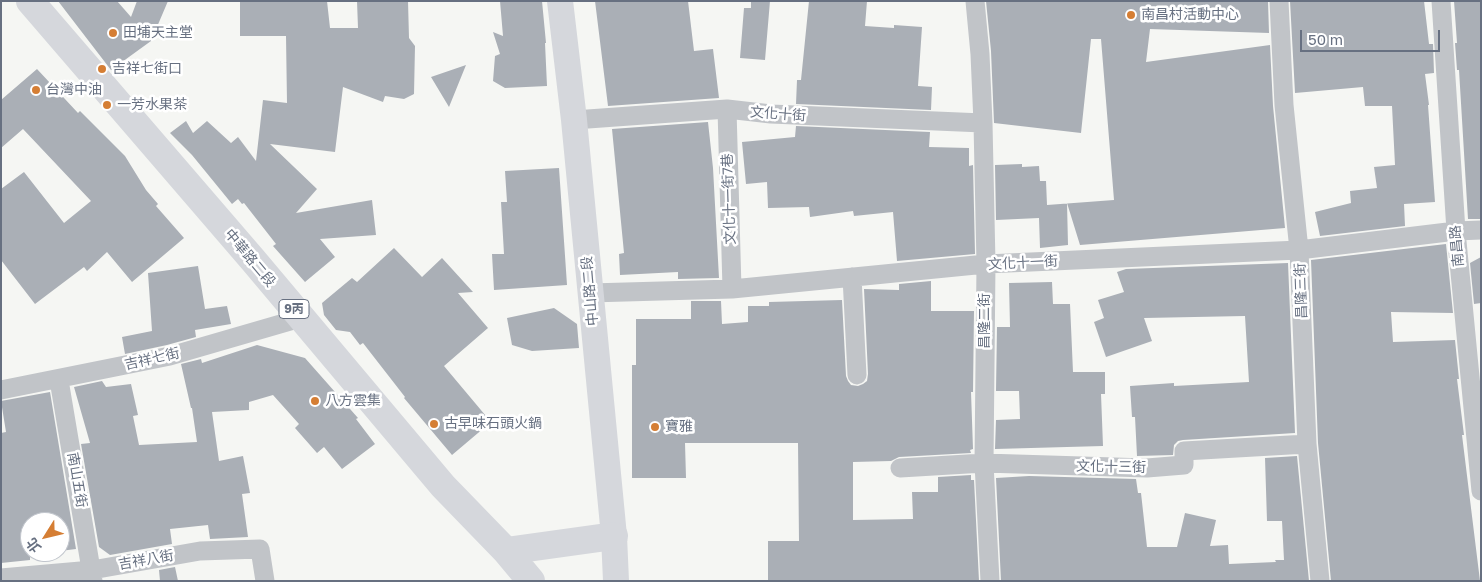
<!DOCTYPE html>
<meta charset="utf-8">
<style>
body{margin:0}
#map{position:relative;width:1482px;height:582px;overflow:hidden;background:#f5f6f3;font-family:"Golos Text","Noto Sans TC",sans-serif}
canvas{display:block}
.frame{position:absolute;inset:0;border:2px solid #677081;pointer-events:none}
.north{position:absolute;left:20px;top:512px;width:50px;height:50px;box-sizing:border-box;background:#fff;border:1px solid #c2c6cd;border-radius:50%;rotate:234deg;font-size:14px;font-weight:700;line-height:20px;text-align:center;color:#677081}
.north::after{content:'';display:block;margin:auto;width:18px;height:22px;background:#d57e34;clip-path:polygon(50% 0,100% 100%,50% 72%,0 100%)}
.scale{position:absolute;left:1300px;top:30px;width:140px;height:22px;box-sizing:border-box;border:2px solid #677081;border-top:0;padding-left:6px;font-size:15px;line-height:18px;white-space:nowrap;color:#677081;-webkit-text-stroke:4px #fff;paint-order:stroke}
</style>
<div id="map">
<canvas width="1482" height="582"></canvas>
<div class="frame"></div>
<div class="north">北</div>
<div class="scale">50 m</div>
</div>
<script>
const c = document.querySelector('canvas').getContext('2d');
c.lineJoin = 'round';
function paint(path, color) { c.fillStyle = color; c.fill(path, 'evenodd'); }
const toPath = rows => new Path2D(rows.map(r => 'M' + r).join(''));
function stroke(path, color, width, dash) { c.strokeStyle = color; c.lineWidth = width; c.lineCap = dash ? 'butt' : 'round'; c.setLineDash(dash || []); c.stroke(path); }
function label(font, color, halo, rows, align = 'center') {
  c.font = font + ' "Golos Text","Noto Sans TC",sans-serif'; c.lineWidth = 5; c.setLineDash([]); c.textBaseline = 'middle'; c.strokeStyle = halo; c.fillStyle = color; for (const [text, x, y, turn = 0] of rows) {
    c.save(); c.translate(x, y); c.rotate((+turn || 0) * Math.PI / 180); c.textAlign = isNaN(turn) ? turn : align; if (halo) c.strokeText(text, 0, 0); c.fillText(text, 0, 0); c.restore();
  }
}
const building = toPath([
 [58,1,117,1,131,17,137,1,168,1,151,41,111,70],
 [240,1,327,1,330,28,358,28,357,1,408,1,409,38,415,46,414,94,404,99,385,96,383,102,343,87,335,152,270,144,317,189,296,213,372,200,376,235,320,239,335,257,305,282,273,246,276,244,244,203,242,204,238,199,232,204,192,155,170,133,186,121,193,133,207,121,231,143,238,137,256,161,263,100,287,103,286,36,240,36],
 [500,1,542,1,546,43,545,43,547,86,505,88,493,81,495,56,500,54,493,32,503,36],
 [595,1,688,1,694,51,713,49,719,98,608,106],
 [751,1,770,1,765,60,740,58,744,8,751,8],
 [809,1,867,1,865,26,894,28,894,25,922,27,918,86,932,87,931,110,796,104,797,80,801,80],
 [986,1,1268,1,1269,33,1150,29,1146,62,1270,45,1273,106,1285,228,1080,245,1067,203,1068,245,1040,248,1039,218,996,220,995,165,1022,164,1022,167,1039,166,1040,181,1046,181,1047,205,1114,200,1101,39,1091,39,1081,133,994,123,991,51],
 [1290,1,1424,1,1429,44,1433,44,1434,73,1425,74,1429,105,1428,105,1435,202,1404,204,1405,226,1320,236,1315,212,1351,203,1350,191,1377,188,1374,167,1395,165,1392,106,1365,106,1363,87,1295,93],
 [1454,1,1481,1,1481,219,1468,219,1459,70,1457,70,1455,43,1457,43],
 [466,65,449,107,431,77],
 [37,69,78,113,80,111,125,156,146,190,158,204,156,206,184,238,132,282,107,252,87,271,84,267,35,304,1,260,1,189,24,172,64,223,91,201,23,129,1,148,1,100],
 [708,122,713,168,719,278,678,279,678,272,620,275,619,254,624,253,612,129],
 [796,126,930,132,929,147,969,148,969,166,973,165,975,254,897,261,893,212,854,216,853,211,810,217,809,207,768,208,767,182,746,184,742,142,795,137],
 [559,168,567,285,494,290,492,254,504,254,501,202,507,202,505,171],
 [1446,244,1453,313,1391,312,1393,342,1455,340,1459,379,1457,379,1464,435,1462,435,1480,581,1331,581,1318,443,1311,260],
 [394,248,422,277,442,258,473,292,458,293,488,328,444,366,491,422,452,455,404,398,405,397,363,343,360,345,350,332,336,330,324,315,322,303,352,278,357,282],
 [1481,257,1481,303,1474,304,1470,263],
 [1288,263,1295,433,1183,440,1178,441,1174,445,1173,455,1137,456,1135,417,1132,417,1130,386,1174,383,1174,386,1249,382,1245,316,1144,318,1152,341,1106,357,1094,322,1104,318,1098,300,1124,292,1117,272,1126,269],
 [198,266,205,309,227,306,231,324,195,330,196,337,167,345,125,354,122,337,152,331,148,273],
 [931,281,931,311,974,311,973,392,971,392,973,449,970,450,971,453,899,457,891,461,853,462,853,520,913,519,912,492,938,492,938,477,971,475,971,480,974,480,979,581,768,581,768,541,799,541,798,443,685,443,686,478,632,478,632,365,636,365,636,319,691,319,691,301,721,301,722,324,748,322,748,306,769,306,769,302,842,300,846,376,848,381,851,385,858,386,863,384,867,381,868,374,864,289,899,290,899,284],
 [1052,282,1053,304,1070,304,1073,372,1105,372,1105,394,1101,394,1103,446,995,449,996,420,1020,419,1019,391,996,391,997,327,1010,327,1009,283],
 [554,308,577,324,579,348,532,351,512,345,507,318],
 [257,345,305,358,358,418,356,419,375,444,342,469,324,447,317,453,295,428,299,424,273,395,249,402,249,410,212,412,219,461,243,456,250,493,242,494,248,537,210,539,208,525,170,529,172,544,110,555,99,547,81,444,90,443,74,387,102,381,106,387,131,384,138,415,133,416,139,445,197,442,192,408,191,408,181,364,201,359,202,363],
 [50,392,76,549,60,551,60,522,30,522,30,560,1,563,1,433,6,432,1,401],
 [1297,456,1309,581,1001,581,996,478,1029,476,1136,479,1138,493,1141,493,1147,547,1177,547,1185,513,1216,520,1210,546,1228,545,1229,564,1276,562,1275,560,1284,560,1282,521,1267,521,1265,458],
 [175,567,178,581,160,581,159,570]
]);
const street = toPath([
 [975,1,980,54,983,123,986,264,984,463,990,581],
 [1279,1,1284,105,1299,250,1307,444,1320,581],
 [1441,1,1456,231,1481,491],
 [727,109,732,289],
 [574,120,727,109,771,114,983,123],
 [852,277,857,375],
 [590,293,732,289,986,264,1299,250,1456,231,1481,230],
 [59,380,93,581],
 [1,390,170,356,301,318],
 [900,468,984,463,1147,468,1184,465,1184,451,1307,444],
 [1,578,92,570,200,551,260,549,265,581]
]);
const secondary = toPath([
 [560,1,574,120,614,536,616,581]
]);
const primary = toPath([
 [30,1,253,260,443,486,506,551,531,581],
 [506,551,614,536]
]);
const markers = [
 [1131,15,5,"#d57e34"],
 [113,33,5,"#d57e34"],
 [102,69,5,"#d57e34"],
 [36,90,5,"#d57e34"],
 [107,105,5,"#d57e34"],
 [315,401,5,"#d57e34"],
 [434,424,5,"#d57e34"],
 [655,427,5,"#d57e34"]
];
const shields = [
 [294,309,30]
];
const shieldNames = [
 ["9丙",294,309]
];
const poiNames = [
 ["南昌村活動中心",1141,15],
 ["田埔天主堂",123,33],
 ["吉祥七街口",112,69],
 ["台灣中油",46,90],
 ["一芳水果茶",117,105],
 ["八方雲集",325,401],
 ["古早味石頭火鍋",444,424],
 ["寶雅",665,427]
];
const streetNames = [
 ["文化十街",778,114,4],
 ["文化十一街7巷",729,199,-92],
 ["南昌路",1457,246,-95],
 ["中華路二段",250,258,50],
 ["文化十一街",1023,263,-3],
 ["中山路二段",590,291,-95],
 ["昌隆三街",1301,291,-92],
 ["昌隆二街",985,321,-90],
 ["吉祥七街",152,359,-13],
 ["文化十三街",1111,467,1],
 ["南山五街",77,480,80],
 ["吉祥八街",146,560,-10]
];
paint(building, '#aaafb6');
stroke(street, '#c1c4c8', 19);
stroke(secondary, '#d5d7dc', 26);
stroke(primary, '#d5d7dc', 28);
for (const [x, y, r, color] of markers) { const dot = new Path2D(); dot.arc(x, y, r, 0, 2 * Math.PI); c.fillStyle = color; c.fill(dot); stroke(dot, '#fff', 2); }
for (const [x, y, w] of shields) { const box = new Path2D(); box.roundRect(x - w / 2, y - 9.5, w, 19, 4); c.fillStyle = '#fff'; c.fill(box); stroke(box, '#677081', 1); }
label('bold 12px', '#677081', null, shieldNames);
label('14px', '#677081', '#fff', poiNames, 'left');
label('14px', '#677081', '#fff', streetNames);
</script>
